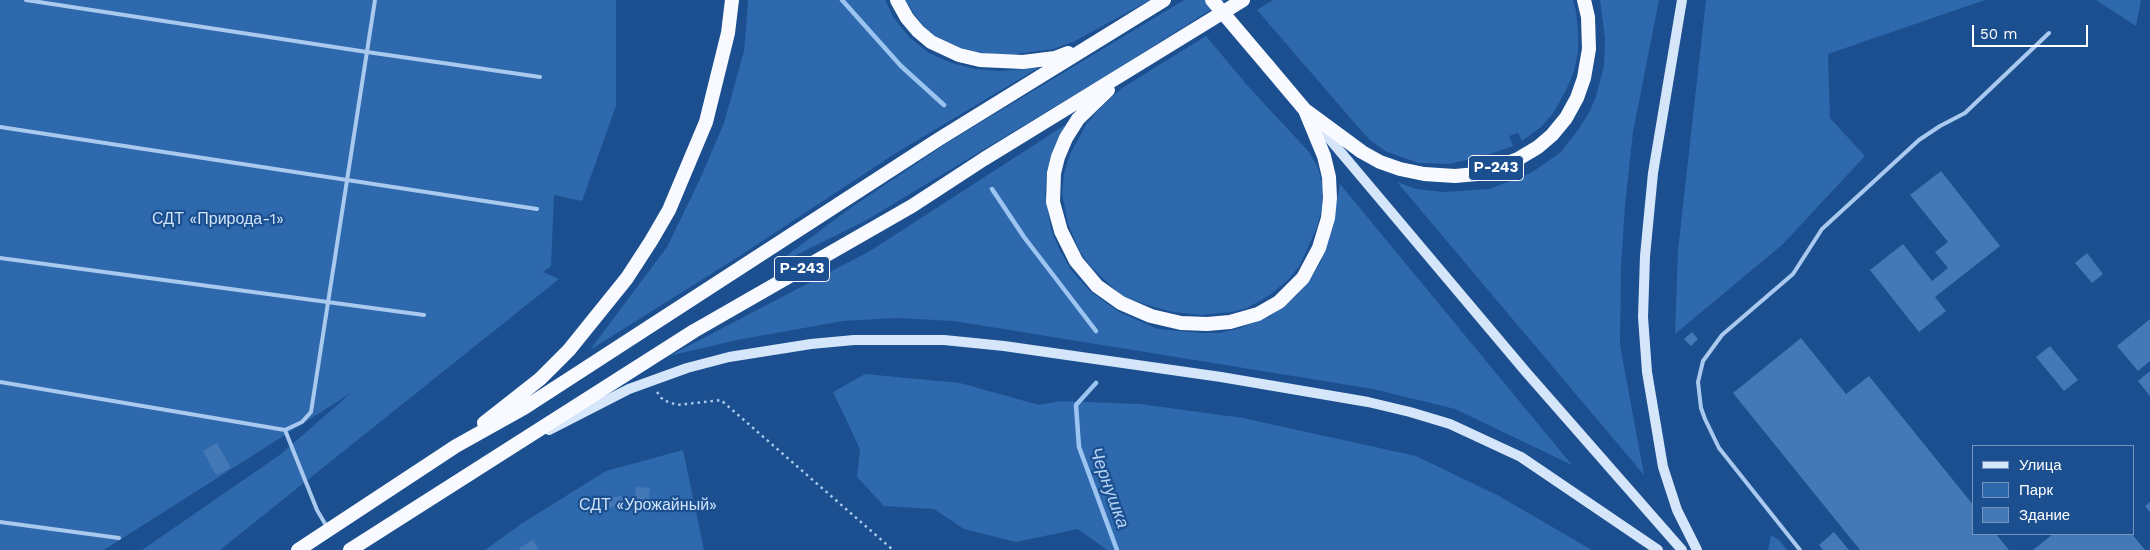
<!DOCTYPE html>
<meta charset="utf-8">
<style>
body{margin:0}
#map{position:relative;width:2150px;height:550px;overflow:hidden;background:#1b4f8f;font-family:"Work Sans",sans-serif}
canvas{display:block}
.legend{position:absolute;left:1972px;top:445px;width:162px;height:90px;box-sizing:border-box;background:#1b4f8f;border:1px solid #7695bc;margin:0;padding:6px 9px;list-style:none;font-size:15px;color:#fff}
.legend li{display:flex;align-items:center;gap:10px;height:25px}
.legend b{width:25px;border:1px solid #7695bc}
.scale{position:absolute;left:1972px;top:25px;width:116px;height:22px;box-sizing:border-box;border:2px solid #fff;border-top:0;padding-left:6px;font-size:15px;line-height:18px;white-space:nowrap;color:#fff;-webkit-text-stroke:4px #1b4f8f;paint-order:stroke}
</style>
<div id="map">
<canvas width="2150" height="550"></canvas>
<ul class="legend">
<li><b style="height:6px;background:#d6e6fa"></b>Улица</li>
<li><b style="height:14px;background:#2e69ad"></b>Парк</li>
<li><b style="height:14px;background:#4478b7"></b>Здание</li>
</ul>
<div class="scale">50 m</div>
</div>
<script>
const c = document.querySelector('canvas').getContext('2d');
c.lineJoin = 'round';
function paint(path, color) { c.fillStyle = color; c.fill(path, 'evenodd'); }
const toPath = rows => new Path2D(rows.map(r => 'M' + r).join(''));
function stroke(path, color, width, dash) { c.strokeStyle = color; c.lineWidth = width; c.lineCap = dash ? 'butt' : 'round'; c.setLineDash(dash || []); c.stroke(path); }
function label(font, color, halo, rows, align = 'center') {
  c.font = font + ' "Work Sans",sans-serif'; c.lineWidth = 4.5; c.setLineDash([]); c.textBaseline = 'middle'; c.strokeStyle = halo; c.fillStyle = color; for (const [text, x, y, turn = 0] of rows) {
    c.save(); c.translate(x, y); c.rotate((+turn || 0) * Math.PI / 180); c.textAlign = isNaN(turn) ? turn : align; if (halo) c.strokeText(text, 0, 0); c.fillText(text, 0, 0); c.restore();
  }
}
const green = toPath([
 [0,0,616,0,616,106,582,201,554,195,551,266,543,272,559,279,220,550,142,550,281,454,351,393,104,550,0,550],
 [748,0,885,0,894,18,909,37,929,53,952,63,975,69,1000,71,1038,68,896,153,738,257,590,350,667,247,701,177,724,123,744,51],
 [905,0,1150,0,1073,42,1053,49,1008,55,972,52,945,43,929,32,917,18],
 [1184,0,1226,0,1109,74,865,221,770,268,849,209,950,141],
 [1273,0,1573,0,1576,11,1578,33,1578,52,1574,71,1567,88,1554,112,1541,127,1522,141,1518,133,1509,136,1513,146,1490,154,1450,164,1419,163,1387,152,1371,141,1358,127,1257,10],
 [1600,0,1659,0,1633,132,1625,205,1621,268,1620,345,1644,475,1397,182,1416,189,1443,192,1489,189,1531,173,1561,152,1578,130,1590,111,1596,96,1604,66,1605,39],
 [1706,0,1985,0,1828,54,1830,118,1865,156,1783,244,1675,334,1678,250],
 [2096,0,2141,0,2136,26],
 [1206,36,1247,85,1309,152,1318,168,1323,186,1322,208,1317,227,1300,265,1290,278,1270,295,1247,308,1232,312,1202,315,1173,312,1144,304,1122,296,1092,268,1080,252,1068,224,1062,193,1064,173,1070,154,1087,123,1103,105,1122,88],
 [1065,125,1047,169,1045,194,1051,229,1059,249,1071,270,1091,292,1119,312,1158,329,1201,333,1219,333,1237,329,1269,317,1295,297,1311,279,1321,261,1332,228,1340,184,1572,465,1455,409,1373,389,954,321,897,318,843,321,737,340,669,356,870,251],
 [865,374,960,383,1039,405,1060,401,1140,404,1243,418,1416,456,1499,496,1592,550,1107,550,1078,529,1016,542,964,529,934,509,884,506,857,477,860,449,833,392],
 [683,450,704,550,485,550,521,524,606,471],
 [1771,535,1779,540,1787,550,1768,550]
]);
const stream = toPath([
 [842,0,901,66,944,105],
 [992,189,1024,237,1096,331],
 [1096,383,1076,405,1079,447,1117,550]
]);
const building = toPath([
 [1941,171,2000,246,1935,297,1946,311,1919,332,1870,270,1903,244,1932,281,1948,268,1935,252,1948,242,1910,195],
 [2087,253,2103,274,2092,283,2075,263],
 [2150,319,2150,361,2138,371,2117,346],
 [1692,332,1698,339,1691,346,1684,339],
 [1801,338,1846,394,1869,376,1974,506,1974,534,1996,534,2009,550,1860,550,1733,393],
 [2050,346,2078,380,2064,391,2036,357],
 [2150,371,2150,396,2138,381],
 [217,443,231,468,216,475,203,451],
 [636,487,650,488,648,504,635,503],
 [622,496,624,505,609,508,607,498],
 [2150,502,2150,512,2145,506],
 [1834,532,1849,550,1823,550,1819,545],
 [2053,534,2132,534,2145,550,2033,550],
 [533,540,539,550,520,550,519,548]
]);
const path = toPath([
 [657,392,663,400,677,405,721,400,893,550]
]);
const service = toPath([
 [26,0,367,52,540,77],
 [0,127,537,209],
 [0,258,424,315],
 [0,382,285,430],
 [0,522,119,538],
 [327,527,317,510,285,430,302,422,311,412,375,0],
 [1800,550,1719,448,1705,419,1701,408,1698,382,1703,361,1722,335,1793,274,1822,229,1919,140,1940,126,1965,113,2049,33]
]);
const secondary = toPath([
 [1682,0,1653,173,1645,256,1643,317,1647,372,1663,467,1677,510,1697,550],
 [1317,124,1526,372,1682,550],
 [549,430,629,389,687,368,729,357,811,344,854,340,944,340,1004,346,1221,377,1368,402,1410,412,1450,424,1521,457,1658,550]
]);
const trunk = toPath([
 [897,0,907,18,918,31,931,42,959,55,980,60,1023,62,1055,58,1068,53],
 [1268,66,1305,110,1362,152,1380,162,1400,169,1424,174,1455,176,1477,174,1518,159,1538,147,1552,135,1566,118,1577,98,1584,78,1589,49,1588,17,1584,0],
 [1108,90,1078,119,1066,138,1058,157,1054,173,1053,202,1061,231,1076,261,1097,286,1121,303,1151,316,1181,323,1207,324,1230,322,1258,314,1279,302,1303,278,1319,248,1328,218,1330,198,1329,177,1324,156,1305,110],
 [484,423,540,379,569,350,627,278,651,241,669,210,706,122,728,33,732,0],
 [298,550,456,446,524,408,939,139,1164,0],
 [350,550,694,331,912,206,984,159,1243,0]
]);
const trunkBridge = toPath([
 [1212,0,1268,66]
]);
const shields = [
 [1496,168,55],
 [802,269,55]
];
const shieldNames = [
 ["Р-243",1496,168],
 ["Р-243",802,269]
];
const parkNames = [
 ["СДТ «Природа-1»",218,219],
 ["СДТ «Урожайный»",648,505]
];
const waterNames = [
 ["Чернушка",1109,488,70]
];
paint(green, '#2e69ad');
stroke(stream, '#9cc4f0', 4.5);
paint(building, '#4478b7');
stroke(path, '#a9c9ee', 2.5, [2.5, 4]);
stroke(service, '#a9c9ee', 4);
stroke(secondary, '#d6e6fa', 10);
stroke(trunk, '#f8faff', 14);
stroke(trunkBridge, '#f8faff', 14);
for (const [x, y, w] of shields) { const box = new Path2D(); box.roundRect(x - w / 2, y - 12.5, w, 25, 4); c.fillStyle = '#1b4f8f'; c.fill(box); stroke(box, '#fff', 1); }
label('bold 15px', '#fff', null, shieldNames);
label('16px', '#cfe3fa', '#1b4f8f', parkNames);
label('italic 18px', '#b5d3f5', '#1b4f8f', waterNames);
</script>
